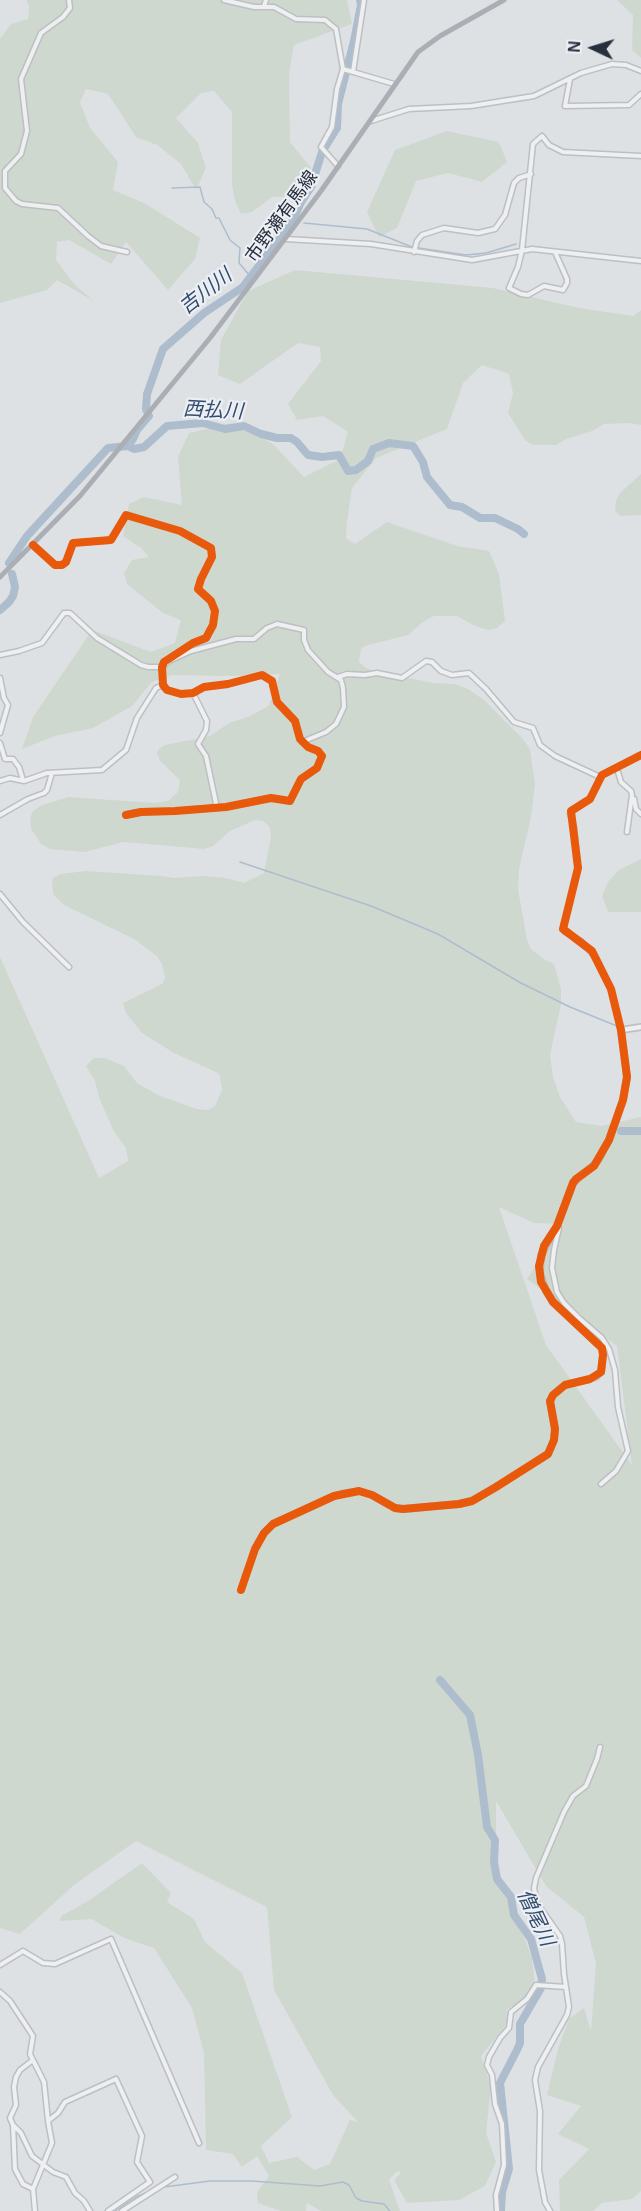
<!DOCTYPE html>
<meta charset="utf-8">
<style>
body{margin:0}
#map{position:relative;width:641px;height:2211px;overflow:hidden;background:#dee1e4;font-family:Helvetica,sans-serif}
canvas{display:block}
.north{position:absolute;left:563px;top:18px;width:60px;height:60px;-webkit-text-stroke:4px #eceff4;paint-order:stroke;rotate:274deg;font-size:16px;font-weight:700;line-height:24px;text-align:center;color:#272e3c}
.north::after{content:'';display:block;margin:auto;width:21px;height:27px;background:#272e3c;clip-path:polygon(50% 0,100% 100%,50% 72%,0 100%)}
</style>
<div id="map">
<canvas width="641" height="2211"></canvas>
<div class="north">N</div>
</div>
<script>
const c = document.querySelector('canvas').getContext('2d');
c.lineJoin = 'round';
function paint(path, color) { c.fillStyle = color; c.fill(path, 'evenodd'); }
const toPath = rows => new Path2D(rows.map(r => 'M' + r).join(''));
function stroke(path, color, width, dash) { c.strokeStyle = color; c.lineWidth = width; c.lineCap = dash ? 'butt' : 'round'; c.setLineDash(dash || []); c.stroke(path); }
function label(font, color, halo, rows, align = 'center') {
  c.font = font + ' Helvetica,"Noto Sans JP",sans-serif'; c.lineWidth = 4.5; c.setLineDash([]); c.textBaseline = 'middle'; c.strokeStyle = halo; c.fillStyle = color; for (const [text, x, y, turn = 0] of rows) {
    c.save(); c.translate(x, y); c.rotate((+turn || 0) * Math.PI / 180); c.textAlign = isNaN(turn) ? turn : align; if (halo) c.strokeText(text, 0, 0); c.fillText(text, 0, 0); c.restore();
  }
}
const green = toPath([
 [26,0,347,0,352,24,294,45,289,74,290,142,311,168,294,197,272,197,252,212,241,214,235,201,232,185,232,112,214,91,201,93,176,118,198,143,206,168,196,190,181,164,157,145,136,137,108,94,86,89,80,102,90,128,118,162,113,190,146,204,200,238,195,259,168,290,126,242,111,264,69,240,57,242,56,260,75,285,94,301,57,280,47,290,0,303,0,39,11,24,28,19,29,6],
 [617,0,641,0,641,58,632,50,633,15],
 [447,131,499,142,507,162,482,182,448,173,416,181,397,228,379,237,367,212,395,150],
 [295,270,493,288,579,308,633,316,641,310,641,425,629,423,604,424,592,431,566,439,556,445,533,445,525,440,508,413,513,393,509,374,482,365,463,383,447,429,376,458,352,488,347,522,346,538,355,544,387,522,457,546,489,551,499,574,505,621,497,628,488,630,475,626,457,616,434,616,423,622,408,635,365,646,361,649,359,662,366,668,378,672,434,683,455,684,468,689,484,700,522,738,530,749,535,784,531,817,519,869,518,889,527,940,531,949,542,958,554,964,561,989,561,1004,550,1055,553,1077,560,1097,576,1122,602,1126,641,1117,641,2191,632,2199,602,2203,593,2211,560,2211,559,2180,589,2149,558,2134,581,2106,547,2095,558,2049,569,2019,584,2008,591,2031,596,1964,584,1917,546,1886,496,1801,496,1881,511,1901,513,1918,524,1936,532,1959,535,1985,524,2000,507,2009,507,2024,481,2056,491,2086,486,2133,496,2162,485,2186,459,2200,407,2203,394,2180,401,2173,398,2171,389,2179,400,2211,321,2211,307,2203,306,2211,281,2211,258,2203,257,2192,269,2176,257,2156,242,2167,233,2154,206,2150,204,2053,192,2008,154,1948,124,1938,92,1919,60,1921,61,1916,88,1901,142,1863,171,1893,167,1902,194,1919,205,1942,242,1973,292,2117,261,2146,269,2163,297,2157,314,2170,330,2164,350,2120,358,2122,333,2095,274,1990,267,1907,136,1841,74,1885,20,1934,0,1928,0,957,99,1178,128,1161,128,1159,126,1148,113,1130,99,1097,95,1081,86,1066,94,1058,105,1058,124,1066,137,1083,160,1096,197,1109,208,1110,215,1106,222,1090,220,1077,218,1073,174,1053,142,1033,126,1013,123,1003,162,984,165,978,162,964,157,956,134,939,64,905,53,894,52,879,60,874,86,871,162,876,174,878,202,876,226,878,244,883,264,873,271,837,269,826,263,821,255,820,230,831,213,846,204,849,123,842,85,852,50,849,41,844,31,829,30,818,33,811,40,806,68,797,155,803,168,801,178,792,180,780,160,761,157,753,159,749,165,745,210,736,229,723,248,717,263,709,269,705,280,674,231,676,172,675,152,682,132,706,93,728,55,736,22,749,33,717,92,630,151,652,175,643,181,620,163,613,127,584,124,573,132,560,149,557,141,548,123,536,129,504,144,497,182,505,178,457,189,433,232,423,273,444,304,477,340,459,348,432,323,416,297,420,288,404,321,361,320,347,298,343,240,384,218,375,221,340,248,291],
 [499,1207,534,1223,563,1224,527,1279,617,1346,632,1465,546,1345],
 [641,474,641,515,620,516,615,511,616,501,620,493],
 [641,859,641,912,608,912,602,896,608,882,619,870]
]);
const stream = toPath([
 [172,188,200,187,204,202,212,209,216,218,219,218,230,240,240,248,239,263,251,277],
 [304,223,367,229,412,247,466,255,486,253,516,244],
 [240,862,371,906,438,934,519,982,570,1007,617,1026],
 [164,2187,210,2181,252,2181,320,2186,343,2182,349,2185,356,2198,362,2201,384,2204,390,2211],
 [115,2211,136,2197,148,2192]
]);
const river = toPath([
 [128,446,134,449,144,447,167,426,203,423,225,429,244,426,261,434,277,438,291,438,297,442,308,455,322,457,339,455,348,471,356,470,368,461,373,449,389,443,413,446,423,462,427,477,450,505,462,507,480,518,495,518,518,529,524,534],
 [9,563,27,536,108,448,128,446,133,439,137,430,149,416,146,409,147,394,163,349,204,313,243,287,292,222,301,202,311,187,322,152,337,128,338,104,354,41,361,5,360,0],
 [0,610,9,602,13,596,15,587,12,574],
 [621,1131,641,1131],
 [440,1680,470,1715,478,1755,487,1827,495,1840,494,1862,497,1879,511,1897,514,1915,531,1939,542,1979,541,1988,520,2024,520,2043,517,2050,500,2083,509,2169,502,2192,501,2211]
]);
const tertiaryTunnel = toPath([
 [496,1487,539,1460]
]);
const minor = toPath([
 [69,0,70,8,63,17,41,33,21,79,27,131,21,154,5,171,5,188,16,201,22,204,58,208,88,236,101,246,127,252],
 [224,0,254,7,274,7,296,19,325,20,336,29,343,69,394,84],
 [264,6,266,0],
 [353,72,364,0],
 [570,79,565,106,629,105,641,94],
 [371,121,409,109,471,106,534,96,581,73,612,64,626,65,641,71],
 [338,166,321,147,332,127,337,89,343,69],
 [286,239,371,244,472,260,532,249,641,261],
 [414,252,417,241,422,235,444,228,478,233,495,229,505,215,514,183,519,178,531,174],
 [555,252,567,279,567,283,563,290,544,286,528,295,521,294,509,288,518,267,522,250,533,144,542,136,549,145,563,152,641,156],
 [33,545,55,565,62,565,66,562,73,543,111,540,126,515,180,531,211,548,212,557,201,579,198,589,211,601,215,611,213,625,206,638,193,643,164,662,162,667,163,685,167,690,181,694,193,693,204,687,228,684,262,675,272,681,277,702,295,721,300,739,308,747,318,751,322,756,317,768,301,779,290,801,271,798,226,807,175,811,141,812,126,815],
 [0,655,19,651,42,643,64,613,70,613,97,638,141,665,148,667,162,667,171,660,191,651,236,639,254,639,267,628,277,624,304,630,304,640,308,650,328,672,341,680,343,688,344,707,336,724,326,732,302,742],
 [338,677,347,674,365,675,377,673,402,678,426,661,432,662,441,671,452,675,469,673,486,689,514,722,533,728,540,745,555,756,600,777],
 [0,678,4,698,8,705,0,733],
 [193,693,207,721,206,730,198,744,206,756,217,808],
 [0,743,5,759,13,759,19,767,23,780],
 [617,769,621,782,631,791,632,795,627,832],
 [0,781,10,778,24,781,47,773,102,770,126,750,137,718,156,688,163,685],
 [634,799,636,809,641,814],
 [0,815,28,799,44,793,47,790,52,773],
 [0,894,23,922,69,967],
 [621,1030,611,989,596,958,581,941,565,932,563,929,578,868,574,827,570,814,571,811,590,799,602,775,641,755],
 [557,1226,559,1228,554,1250,552,1268,557,1292,564,1303,579,1318,602,1338,609,1349,615,1370,618,1407,628,1451,616,1471,601,1484],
 [241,1590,255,1549,264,1533,273,1524,342,1493,359,1491,372,1495],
 [0,1965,23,1951,43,1963,55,1964,111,1939,199,2143],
 [0,1992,10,2001,33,2036,30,2054,44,2082,48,2121,58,2113,65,2102,116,2079,142,2136,137,2162,150,2182,108,2211],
 [33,2060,20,2070,16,2077,14,2087,16,2105,10,2118,13,2125,15,2169,23,2184,33,2189,35,2211],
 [13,2125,21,2133,32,2156,53,2172,66,2177,75,2193,84,2201,90,2211],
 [33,2189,52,2143,48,2121],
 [122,2211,175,2177],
 [497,2211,496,2195,504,2165,502,2124,495,2104,492,2075,487,2065,489,2057,500,2038,509,2028,511,2012,527,1999,536,1985,566,1987],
 [550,2211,545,2202,539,2170,540,2111,535,2080,538,2067,567,2015,569,2007,564,1974,562,1944,560,1936,537,1903,534,1888,536,1878,564,1812,573,1796,586,1786,597,1759,600,1747]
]);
const tertiary = toPath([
 [539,1460,548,1454,554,1440,555,1429,550,1401,553,1395,565,1385,596,1377,601,1372,603,1355,602,1348,597,1343,553,1302,546,1291,540,1273,541,1255,557,1226,573,1183,598,1161,609,1140,623,1100,627,1077,621,1030,641,1027],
 [372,1495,395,1508,403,1509,459,1504,472,1501,496,1487]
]);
const secondary = toPath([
 [0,577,80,496,210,338,321,191,418,52,440,36,504,0]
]);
const cycleway = toPath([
 [33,545,55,565,62,565,66,562,73,543,111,540,126,515,180,531,211,548,212,557,201,579,198,589,211,601,215,611,213,625,206,638,193,643,164,662,162,667,163,685,167,690,181,694,193,693,204,687,228,684,262,675,272,681,277,702,295,721,300,739,308,747,318,751,322,756,317,768,301,779,290,801,271,798,226,807,175,811,141,812,126,815],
 [241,1590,255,1549,264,1533,273,1524,334,1496,359,1491,372,1495,395,1508,403,1509,459,1504,472,1501,496,1487,548,1454,554,1440,555,1429,550,1401,553,1395,565,1385,590,1379,601,1372,603,1355,602,1348,553,1302,541,1282,539,1266,544,1246,557,1226,573,1183,576,1179,594,1166,609,1140,623,1100,627,1077,621,1030,611,989,592,951,563,929,578,868,571,811,590,799,602,775,641,755]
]);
const streetNames = [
 ["市野瀬有馬線",282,217,-54]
];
const waterNames = [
 ["吉川川",206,292,-38],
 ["西払川",213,411,3],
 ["僧尾川",535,1918,65]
];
paint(green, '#cfd8cf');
stroke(stream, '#adbdce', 1.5);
stroke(river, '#adbdce', 8);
stroke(tertiaryTunnel, '#b9bdc2', 4.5, [4.5, 2]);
stroke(minor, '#bdbfc2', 7);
stroke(tertiary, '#bdbfc2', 8);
stroke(minor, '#eeeff1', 4);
stroke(tertiary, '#eeeff1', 4.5);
stroke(secondary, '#abafb5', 5);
stroke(cycleway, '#e8590c', 8);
label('18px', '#272e3c', '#eceff4', streetNames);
label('italic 20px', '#334d6e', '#eceff4', waterNames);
</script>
